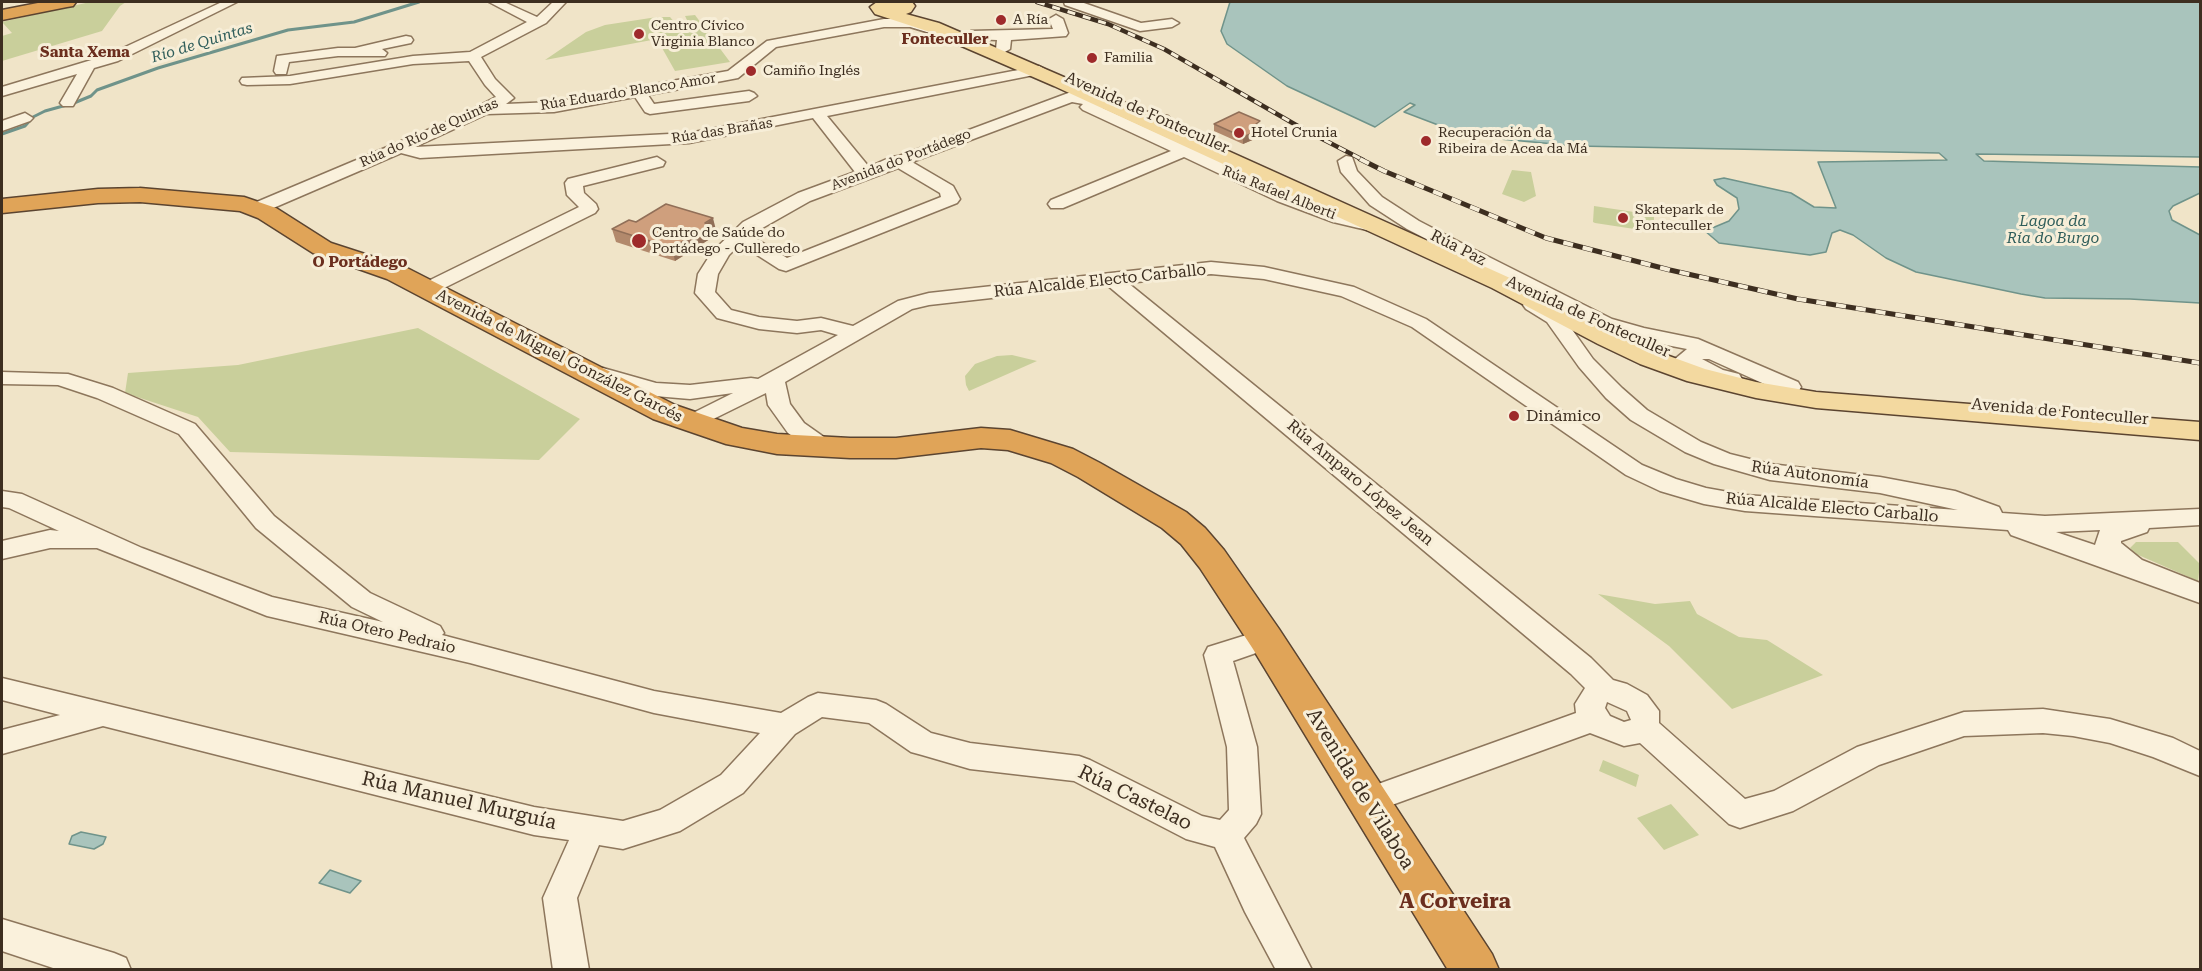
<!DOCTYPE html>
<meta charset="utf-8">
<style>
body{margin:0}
#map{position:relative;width:2202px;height:971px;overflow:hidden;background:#f0e4c8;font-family:"Roboto Serif",serif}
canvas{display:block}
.frame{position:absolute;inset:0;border:3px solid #3d2e20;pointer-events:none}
</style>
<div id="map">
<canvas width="2202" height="971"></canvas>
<div class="frame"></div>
</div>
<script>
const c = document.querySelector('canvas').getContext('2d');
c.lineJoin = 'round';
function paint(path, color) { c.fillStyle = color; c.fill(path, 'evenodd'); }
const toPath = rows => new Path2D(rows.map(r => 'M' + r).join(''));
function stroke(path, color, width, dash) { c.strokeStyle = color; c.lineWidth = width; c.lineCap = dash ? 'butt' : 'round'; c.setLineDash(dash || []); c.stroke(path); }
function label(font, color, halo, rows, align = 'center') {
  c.font = font + ' "Roboto Serif",serif'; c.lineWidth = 6; c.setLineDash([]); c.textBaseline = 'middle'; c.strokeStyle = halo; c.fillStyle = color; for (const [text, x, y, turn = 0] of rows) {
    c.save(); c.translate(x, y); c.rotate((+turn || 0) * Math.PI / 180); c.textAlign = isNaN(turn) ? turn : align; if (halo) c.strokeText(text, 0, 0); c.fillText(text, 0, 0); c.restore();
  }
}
const green = toPath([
 [90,2,126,2,120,6,102,31,2,61,2,36,12,33,2,22],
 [695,15,730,62,675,71,657,39,545,60,586,32,605,25,657,17,670,17,676,24,688,22,685,16],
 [1512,170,1531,172,1536,196,1524,202,1502,194],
 [1594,206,1654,215,1654,227,1642,225,1641,230,1595,223,1593,222],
 [418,328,580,419,539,460,230,452,198,417,125,393,128,373,238,365],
 [1012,355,1037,361,969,391,966,385,965,376,975,364,997,356],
 [2136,542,2178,542,2200,564,2198,581,2136,554,2130,548],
 [1598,594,1655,604,1690,601,1697,614,1739,637,1767,640,1823,675,1732,709,1669,646],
 [1603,760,1639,775,1636,787,1599,771],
 [1671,804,1699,835,1664,850,1637,818]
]);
const water = toPath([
 [1230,2,2200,2,2200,157,1976,154,1984,161,2200,167,2200,193,2173,206,2169,211,2172,220,2200,235,2200,303,2130,299,2045,298,2021,294,1916,272,1886,258,1853,235,1840,230,1832,233,1826,252,1810,255,1719,243,1705,231,1729,221,1739,209,1737,198,1717,185,1714,180,1724,178,1791,193,1814,207,1836,208,1818,162,1947,160,1939,153,1576,146,1467,136,1404,112,1415,105,1410,103,1375,127,1287,86,1227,44,1221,31,1230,2],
 [81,832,106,837,103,844,94,849,69,844,72,836,81,832],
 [330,870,361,881,350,893,319,883,330,870]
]);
const stream = toPath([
 [2,134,25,126,33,117,45,111,74,103,91,96,97,90,158,68,288,30,354,22,419,2]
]);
const minor = toPath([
 [222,2,237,2,118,61,94,68,73,106,63,106,60,103,77,74,2,96,2,87,108,55,222,2],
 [489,2,504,2,537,17,553,2,566,2,546,23,481,57,495,79,514,98,506,104,554,102,728,71,767,41,884,19,911,19,938,27,940,30,933,34,910,27,884,27,776,47,738,78,648,95,654,104,749,91,754,93,757,96,749,101,650,114,645,112,635,97,554,112,487,114,415,147,689,133,1039,66,1046,70,1044,73,827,116,869,167,891,157,899,156,1071,92,1115,102,1118,105,1115,108,1103,108,1289,193,1345,214,1377,222,1380,226,1377,230,1371,231,1333,222,1277,201,1184,157,1063,208,1051,208,1048,204,1051,200,1171,151,1083,110,1080,107,1083,104,1072,102,912,162,953,186,960,199,957,203,786,271,779,269,740,244,729,255,718,274,715,292,731,310,759,317,797,321,821,318,853,326,898,301,929,293,1211,262,1264,267,1354,287,1426,319,1642,465,1676,479,1706,488,1745,495,1958,510,1880,493,1770,480,1714,464,1685,452,1631,420,1606,398,1579,367,1547,322,1526,309,1523,305,1526,301,1533,299,1561,314,1593,359,1622,388,1647,410,1701,442,1730,454,1770,464,1880,477,1955,491,1999,507,2002,513,2045,516,2200,509,2200,525,2149,528,2147,532,2121,541,2121,543,2142,560,2200,583,2200,603,2011,535,2008,530,1745,511,1704,504,1660,491,1626,475,1412,327,1341,296,1264,279,1211,274,1128,283,1591,658,1613,680,1627,684,1647,695,1659,711,1659,723,1745,799,1774,791,1857,747,1964,712,2043,709,2110,719,2173,738,2200,751,2200,776,2153,757,2110,743,2073,736,2043,733,1964,736,1879,765,1793,811,1740,828,1729,824,1640,743,1624,746,1590,733,1367,814,1356,810,1351,801,1356,792,1576,713,1575,704,1585,688,1571,674,1107,285,929,305,912,309,785,382,790,404,804,423,831,442,835,447,831,452,823,454,815,452,788,433,768,405,766,393,691,430,683,428,680,423,683,418,733,393,690,399,655,396,595,379,592,374,595,369,603,368,656,383,690,385,751,378,758,379,838,335,821,330,797,333,759,329,717,318,695,293,698,274,712,252,743,222,798,193,855,172,813,118,689,143,420,158,401,153,264,212,252,212,249,208,252,204,449,121,496,97,485,85,469,61,413,64,290,84,247,85,242,84,240,81,242,78,290,76,413,56,470,52,527,22,489,2],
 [898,168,940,193,941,197,787,258,750,235,810,201,898,168],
 [2100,530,2095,545,2056,532,2100,530],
 [1607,702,1627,711,1631,720,1624,722,1610,716,1605,708,1607,702],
 [1064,2,1081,2,1141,23,1172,19,1179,23,1172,27,1140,31,1065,5,1064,2],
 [1056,15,1063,19,1068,33,1066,36,1011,40,1010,49,1003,53,996,49,997,40,971,39,964,35,971,31,1053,29,1049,19,1056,15],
 [406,36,411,37,413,40,411,43,382,49,387,53,385,56,338,56,289,62,286,74,276,74,274,71,277,56,338,48,355,48,406,36],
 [1124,102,1150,113,1168,116,1171,119,1163,124,1142,120,1119,110,1116,107,1119,104,1124,102],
 [25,113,33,118,30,121,2,131,2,121,25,113],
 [1346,156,1352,157,1357,171,1382,197,1419,221,1467,246,1612,319,1644,328,1698,339,1798,382,1801,387,1798,392,1790,394,1782,392,1709,359,1702,359,1723,370,1739,374,1742,379,1739,384,1731,385,1707,380,1679,363,1675,359,1687,349,1641,340,1598,327,1407,229,1370,205,1341,172,1338,161,1346,156],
 [657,157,665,162,663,166,583,186,584,193,596,204,598,209,595,213,434,293,420,293,417,289,420,285,579,207,567,195,565,183,568,179,657,157],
 [2,372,68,374,113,388,195,424,274,516,370,593,440,626,444,633,442,635,654,691,781,713,808,697,818,693,876,700,886,704,931,733,970,743,1079,756,1090,760,1202,816,1220,820,1229,810,1227,747,1204,655,1208,647,1256,632,1266,629,1276,632,1280,639,1276,646,1233,661,1257,747,1261,814,1256,824,1244,838,1312,970,1276,970,1245,912,1215,847,1186,839,1074,781,970,769,922,755,911,752,869,723,822,717,795,734,743,793,680,831,623,849,599,845,577,898,589,970,553,970,543,898,569,840,534,835,103,726,2,754,2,730,60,715,2,700,2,678,534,807,623,821,660,810,721,775,760,733,654,713,470,663,267,616,97,548,50,548,2,559,2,541,50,530,59,531,9,508,2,507,2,491,22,494,142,548,272,597,383,622,352,607,256,528,179,434,97,398,58,385,2,384,2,372],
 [2,919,114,953,126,958,131,970,59,970,2,951,2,919]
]);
const major = toPath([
 [877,2,912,2,915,6,911,12,906,14,939,23,1066,78,1510,278,1616,334,1658,352,1705,369,1756,382,1816,392,2200,422,2200,440,1816,408,1756,398,1687,381,1640,364,1598,344,1492,288,1054,86,927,31,875,14,870,7,877,2]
]);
const highway = toPath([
 [43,2,76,2,73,6,67,7,2,20,2,10,43,2],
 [140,188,244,197,276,208,331,243,405,267,675,405,742,428,777,434,850,438,896,438,981,428,1010,430,1073,449,1100,463,1186,512,1205,528,1224,550,1279,629,1492,954,1499,970,1448,970,1253,649,1200,568,1181,544,1162,528,1078,477,1051,463,1008,450,981,448,896,458,850,458,777,454,726,444,653,419,387,279,313,253,258,218,240,211,140,202,98,203,2,213,2,199,98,189,140,188]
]);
const railFar1 = toPath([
 [1037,2,1108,24,1164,49,1303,129,1363,160]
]);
const rail = toPath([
 [1360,159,1384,171,1546,238,1670,270,1798,299,2200,363]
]);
const wall = toPath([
 [1214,124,1260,125,1264,135,1243,144,1214,131],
 [636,222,716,230,712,233,713,237,675,261,616,242,612,229]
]);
const shadedWall = toPath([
 [1265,128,1264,135,1243,144,1243,137],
 [713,218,716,230,712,233,713,237,675,261,672,248]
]);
const building = toPath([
 [1239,112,1260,121,1256,124,1265,128,1243,137,1214,124,1239,112],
 [666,204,713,218,705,223,710,225,672,248,612,229,629,220,636,222,666,204]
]);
const markers = [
 [1001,20,6,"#9e2a2b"],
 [639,34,6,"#9e2a2b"],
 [1092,58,6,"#9e2a2b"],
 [751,71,6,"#9e2a2b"],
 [1239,133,6,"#9e2a2b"],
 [1426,141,6,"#9e2a2b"],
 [1623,218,6,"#9e2a2b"],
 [639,241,8,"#9e2a2b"],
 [1514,416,6,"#9e2a2b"]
];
const farPoinames = [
 ["A Ría",1013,20],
 ["Centro Cívico",651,26],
 ["Virginia Blanco",651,42],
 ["Familia",1104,58],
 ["Camiño Inglés",763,71],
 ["Hotel Crunia",1251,133],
 ["Recuperación da",1438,133],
 ["Ribeira de Acea da Má",1438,149],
 ["Skatepark de",1635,210],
 ["Fonteculler",1635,226],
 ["Centro de Saúde do",652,233],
 ["Portádego - Culleredo",652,249]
];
const farStreetnames = [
 ["Rúa Eduardo Blanco Amor",628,92,-9],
 ["Rúa das Brañas",722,131,-9],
 ["Rúa do Río de Quintas",429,133,-24],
 ["Avenida do Portádego",901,160,-21],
 ["Rúa Rafael Alberti",1279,193,22]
];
const farNeighbourhoodnames = [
 ["Fonteculler",945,40],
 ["Santa Xema",85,53],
 ["O Portádego",360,263]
];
const farWaternames = [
 ["Río de Quintas",202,43,-17],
 ["Lagoa da",2053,222],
 ["Ría do Burgo",2053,239]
];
const streetNames = [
 ["Avenida de Fonteculler",1147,113,24],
 ["Rúa Paz",1458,248,27],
 ["Rúa Alcalde Electo Carballo",1100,281,-6],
 ["Avenida de Fonteculler",1588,317,24],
 ["Avenida de Miguel González Garcés",559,356,27],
 ["Avenida de Fonteculler",2060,412,5],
 ["Rúa Autonomía",1810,475,8],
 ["Rúa Amparo López Jean",1360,483,40],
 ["Rúa Alcalde Electo Carballo",1832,508,5],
 ["Rúa Otero Pedraio",387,633,13]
];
const poiNames = [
 ["Dinámico",1526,416]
];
const nearStreetnames = [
 ["Avenida de Vilaboa",1360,789,58],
 ["Rúa Castelao",1135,798,26],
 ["Rúa Manuel Murguía",459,801,13]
];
const nearNeighbourhoodnames = [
 ["A Corveira",1455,902]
];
paint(green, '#c9cf9b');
paint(water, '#a9c4bc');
stroke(water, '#6f938a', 1.5);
stroke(stream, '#6f938a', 3);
stroke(minor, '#8d765c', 3);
stroke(major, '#5b4430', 3);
stroke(highway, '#5b4430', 3);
paint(minor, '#faf1dc');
paint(major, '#f3d9a0');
paint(highway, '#e0a458');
stroke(railFar1, '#3d2e20', 4.5);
stroke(rail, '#3d2e20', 5);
stroke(railFar1, '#f7eed8', 3, [8]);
stroke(rail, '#f7eed8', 4, [10]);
paint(wall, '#b2896c');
paint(shadedWall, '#916f58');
paint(building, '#cf9f7d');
stroke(building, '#916f58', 1.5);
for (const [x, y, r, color] of markers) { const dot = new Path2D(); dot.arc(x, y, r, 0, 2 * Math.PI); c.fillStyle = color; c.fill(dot); stroke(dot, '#f7eed8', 2); }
label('14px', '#3d2e20', '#f7eed8', farPoinames, 'left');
label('14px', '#3d2e20', '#f7eed8', farStreetnames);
label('bold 15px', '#6b2e1e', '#f7eed8', farNeighbourhoodnames);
label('italic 15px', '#2f5d5a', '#f7eed8', farWaternames);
label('16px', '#3d2e20', '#f7eed8', streetNames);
label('16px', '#3d2e20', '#f7eed8', poiNames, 'left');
label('20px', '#3d2e20', '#f7eed8', nearStreetnames);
label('bold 21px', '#6b2e1e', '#f7eed8', nearNeighbourhoodnames);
</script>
